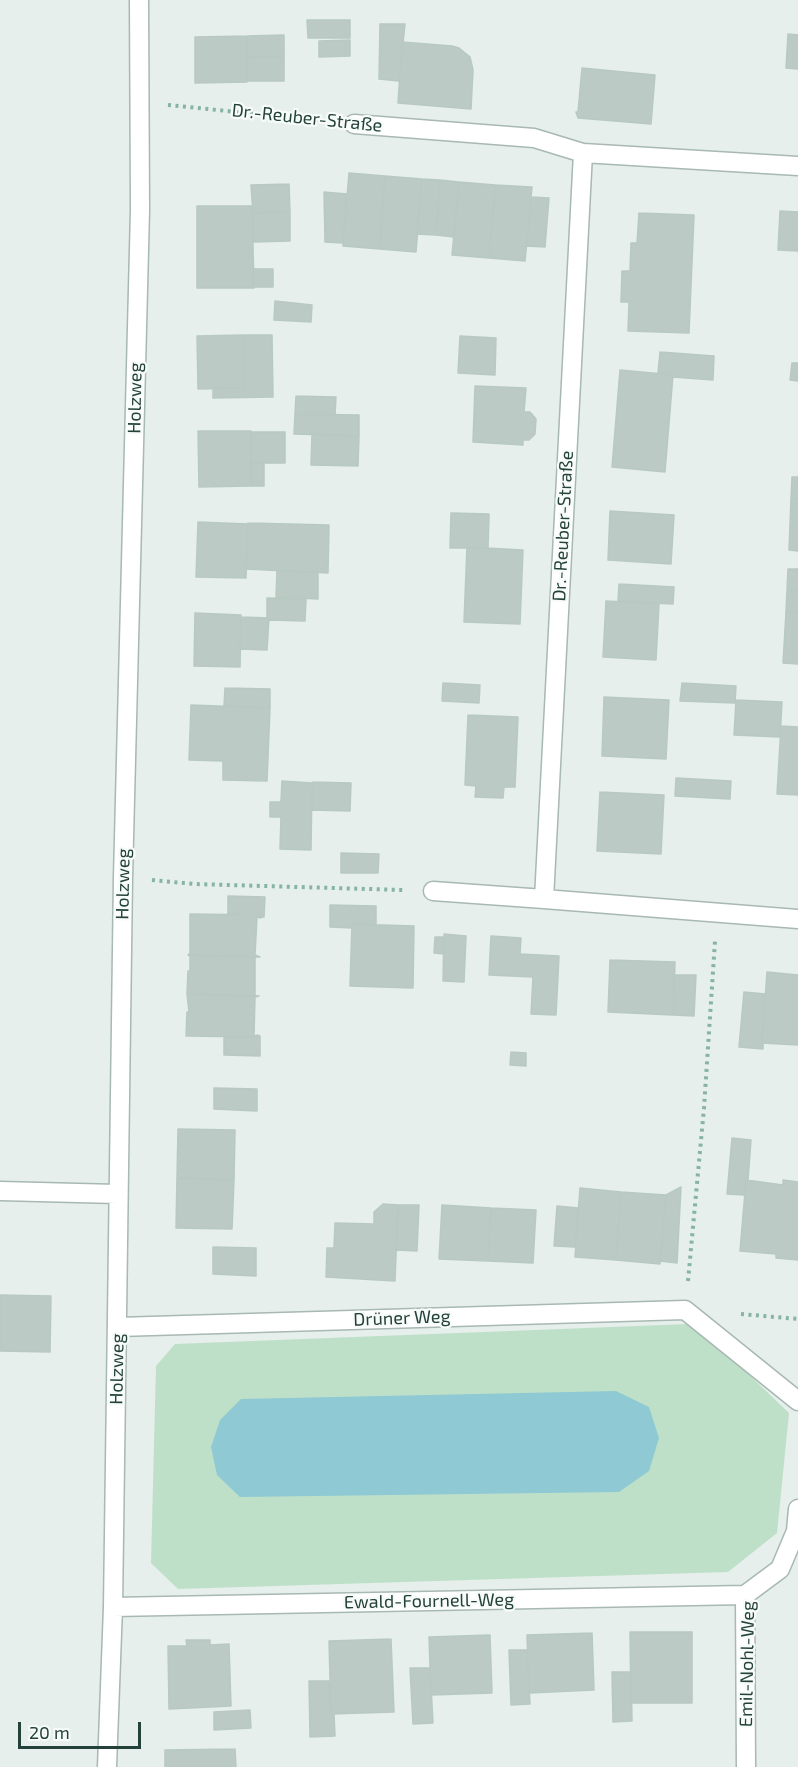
<!DOCTYPE html>
<meta charset="utf-8">
<style>
body{margin:0}
#map{position:relative;width:798px;height:1767px;overflow:hidden;background:#e6efeb;font-family:"Exo 2",sans-serif}
canvas{display:block}
.scale{position:absolute;left:18px;top:1722px;width:123px;height:27px;box-sizing:border-box;border:3px solid #24423a;border-top:0;padding-left:8px;font-size:18px;line-height:21px;white-space:nowrap;color:#24423a;-webkit-text-stroke:4px #f7fbf9;paint-order:stroke}
</style>
<div id="map">
<canvas width="798" height="1767"></canvas>
<div class="scale">20 m</div>
</div>
<script>
const c = document.querySelector('canvas').getContext('2d');
c.lineJoin = 'round';
function paint(path, color) { c.fillStyle = color; c.fill(path, 'evenodd'); }
const toPath = rows => new Path2D(rows.map(r => 'M' + r).join(''));
function stroke(path, color, width, dash) { c.strokeStyle = color; c.lineWidth = width; c.lineCap = dash ? 'butt' : 'round'; c.setLineDash(dash || []); c.stroke(path); }
function label(font, color, halo, rows, align = 'center') {
  c.font = font + ' "Exo 2",sans-serif'; c.lineWidth = 4.5; c.setLineDash([]); c.textBaseline = 'middle'; c.strokeStyle = halo; c.fillStyle = color; for (const [text, x, y, turn = 0] of rows) {
    c.save(); c.translate(x, y); c.rotate((+turn || 0) * Math.PI / 180); c.textAlign = isNaN(turn) ? turn : align; if (halo) c.strokeText(text, 0, 0); c.fillText(text, 0, 0); c.restore();
  }
}
const green = toPath([
 [689,1324,742,1368,789,1413,777,1533,728,1572,178,1589,151,1563,156,1366,175,1344]
]);
const water = toPath([
 [616,1391,649,1407,659,1438,649,1471,619,1492,240,1497,217,1475,211,1447,220,1420,241,1399]
]);
const building = toPath([
 [307,20,350,20,350,38,308,38,307,20],
 [380,24,405,24,399,81,379,79,380,24],
 [788,34,798,35,798,69,786,68,788,34],
 [284,35,284,56,247,57,247,36,284,35],
 [247,36,247,82,195,83,195,37,247,36],
 [350,40,350,56,319,57,319,41,350,40],
 [402,42,452,46,459,48,470,57,473,70,471,109,398,103,402,42],
 [284,56,284,81,247,81,247,57,284,56],
 [582,68,655,75,651,124,578,118,576,112,578,112,582,68],
 [349,173,385,176,380,249,343,246,349,173],
 [385,176,422,179,416,252,380,249,385,176],
 [422,179,440,180,436,235,417,234,422,179],
 [440,180,459,182,454,237,436,235,440,180],
 [459,182,495,185,489,258,452,255,459,182],
 [289,184,290,212,253,213,251,185,289,184],
 [495,185,532,187,525,261,489,258,495,185],
 [324,192,347,194,343,243,325,242,324,192],
 [531,197,549,198,545,247,527,246,531,197],
 [197,206,252,206,254,288,197,288,197,206],
 [780,211,798,212,798,251,778,250,780,211],
 [290,212,290,241,253,242,253,213,290,212],
 [639,213,694,215,689,333,628,331,629,302,621,302,622,271,630,271,631,243,637,243,639,213],
 [253,269,273,269,273,287,253,287,253,269],
 [275,301,312,305,311,322,274,320,275,301],
 [244,335,272,335,273,397,213,398,213,388,244,388,244,335],
 [244,335,244,388,198,389,197,336,244,335],
 [460,336,496,338,495,375,458,373,460,336],
 [660,352,714,356,713,380,673,377,673,375,658,373,660,352],
 [792,363,798,363,798,381,790,380,792,363],
 [620,370,673,375,665,472,612,467,620,370],
 [475,386,526,388,524,412,530,412,536,419,535,434,529,440,523,440,523,445,473,442,475,386],
 [296,396,336,397,335,415,295,414,296,396],
 [295,414,359,415,359,436,294,434,295,414],
 [198,431,251,431,251,486,199,487,198,431],
 [251,432,285,432,285,463,251,463,251,432],
 [312,434,359,436,358,466,311,465,312,434],
 [251,463,264,463,264,486,251,486,251,463],
 [792,477,798,477,798,499,791,499,792,477],
 [791,499,798,499,798,551,789,550,791,499],
 [610,511,674,515,671,564,608,560,610,511],
 [451,513,489,514,488,548,450,548,451,513],
 [198,522,248,524,246,578,196,577,198,522],
 [248,523,329,525,328,573,246,569,248,523],
 [467,547,523,550,520,624,464,622,467,547],
 [788,569,798,569,798,591,787,590,788,569],
 [277,571,318,572,318,599,276,597,277,571],
 [619,584,674,587,673,604,618,601,619,584],
 [787,590,798,591,798,612,786,612,787,590],
 [267,598,306,599,305,621,269,620,267,618,267,598],
 [606,601,659,604,656,660,603,657,606,601],
 [786,612,798,612,798,664,783,663,786,612],
 [195,613,241,615,240,667,194,666,195,613],
 [241,617,269,618,267,650,240,649,241,617],
 [443,683,480,685,479,703,442,701,443,683],
 [682,683,736,686,735,703,680,701,682,683],
 [225,688,270,689,270,708,224,706,225,688],
 [604,697,669,700,666,759,602,756,604,697],
 [736,700,782,702,780,737,734,735,736,700],
 [191,705,270,708,267,781,223,780,223,761,189,760,191,705],
 [468,715,518,717,515,787,504,787,503,798,475,797,476,786,465,785,468,715],
 [781,726,798,727,798,795,777,794,781,726],
 [676,778,731,781,730,799,675,796,676,778],
 [282,781,312,783,311,850,280,849,281,817,270,817,270,802,281,802,282,781],
 [313,782,351,783,350,811,312,810,313,782],
 [600,792,664,795,661,854,597,851,600,792],
 [341,853,379,854,378,873,341,873,341,853],
 [228,896,265,897,264,917,228,914,228,896],
 [330,905,376,906,376,925,352,924,352,928,330,927,330,905],
 [190,914,261,915,261,918,257,917,255,955,260,957,188,955,190,953,190,914],
 [352,924,414,926,413,988,350,986,352,924],
 [444,934,466,936,464,982,443,981,444,934],
 [491,936,521,938,520,954,559,956,556,1015,531,1014,533,977,489,975,491,936],
 [435,937,444,937,444,954,434,953,435,937],
 [188,955,255,957,255,996,187,994,188,971,190,971,190,956,188,955],
 [610,960,675,962,673,1015,608,1012,610,960],
 [767,972,798,975,798,1045,762,1043,767,972],
 [675,975,696,975,694,1016,673,1015,675,975],
 [744,992,765,994,762,1043,763,1043,763,1049,739,1047,744,992],
 [187,994,259,996,255,997,254,1036,258,1035,258,1037,186,1036,187,1012,189,1012,187,994],
 [258,1036,260,1036,260,1056,224,1055,224,1037,258,1036],
 [511,1052,526,1053,526,1066,510,1065,511,1052],
 [214,1088,257,1089,257,1111,214,1109,214,1088],
 [178,1129,235,1130,234,1180,177,1178,178,1129],
 [732,1138,751,1140,748,1180,746,1180,744,1195,727,1194,732,1138],
 [177,1178,234,1180,232,1229,176,1228,177,1178],
 [746,1180,783,1185,783,1180,798,1182,798,1260,776,1258,776,1254,740,1251,746,1180],
 [681,1187,677,1263,660,1261,666,1195,681,1187],
 [580,1188,621,1192,616,1260,575,1257,580,1188],
 [621,1192,666,1195,660,1264,616,1260,621,1192],
 [383,1204,398,1205,395,1281,326,1277,327,1248,334,1248,335,1223,374,1224,374,1212,383,1204],
 [398,1205,419,1205,417,1251,396,1250,398,1205],
 [442,1205,491,1208,488,1261,439,1259,442,1205],
 [557,1206,578,1208,575,1247,554,1246,557,1206],
 [491,1208,536,1210,533,1263,488,1261,491,1208],
 [213,1247,256,1248,256,1276,213,1274,213,1247],
 [0,1295,51,1296,50,1352,0,1351,0,1295],
 [630,1632,692,1632,692,1703,631,1703,630,1632],
 [592,1633,594,1690,529,1693,527,1635,592,1633],
 [490,1635,492,1693,431,1695,429,1637,490,1635],
 [391,1639,394,1712,331,1714,329,1641,391,1639],
 [186,1640,210,1640,210,1645,229,1644,231,1706,169,1709,168,1646,187,1646,186,1640],
 [509,1650,527,1650,530,1704,511,1705,509,1650],
 [410,1668,430,1668,433,1723,413,1724,410,1668],
 [612,1672,631,1672,632,1721,613,1722,612,1672],
 [309,1681,329,1681,331,1714,334,1714,335,1736,310,1737,309,1681],
 [250,1710,251,1728,214,1730,214,1712,250,1710],
 [235,1749,236,1767,165,1767,165,1750,235,1749]
]);
const path = toPath([
 [168,105,325,121],
 [152,880,194,884,403,890],
 [688,1281,704,1108,715,941],
 [741,1314,798,1319]
]);
const street = toPath([
 [354,124,534,138,583,153,798,166],
 [583,153,544,899,798,919],
 [433,891,544,899],
 [0,1191,117,1194],
 [118,1327,685,1310,798,1401],
 [745,1595,746,1767],
 [745,1595,780,1569,796,1531,798,1509],
 [113,1607,745,1595],
 [107,1767,113,1607,123,877,140,210,139,0]
]);
const streetNames = [
 ["Dr.-Reuber-Straße",307,118,6],
 ["Holzweg",135,398,-89],
 ["Dr.-Reuber-Straße",563,526,-87],
 ["Holzweg",123,884,-89],
 ["Drüner Weg",402,1318,-2],
 ["Holzweg",117,1369,-89],
 ["Ewald-Fournell-Weg",429,1601,-1],
 ["Emil-Nohl-Weg",747,1664,-89]
];
paint(green, '#bfe0c8');
paint(water, '#8ec9d4');
paint(building, '#bbcac4');
stroke(building, '#b8c9c2', 1.5);
stroke(street, '#a8b8b2', 21);
stroke(path, '#86b3a5', 4, [3, 4.5]);
stroke(street, '#fff', 18);
label('18px', '#24423a', '#f7fbf9', streetNames);
</script>
